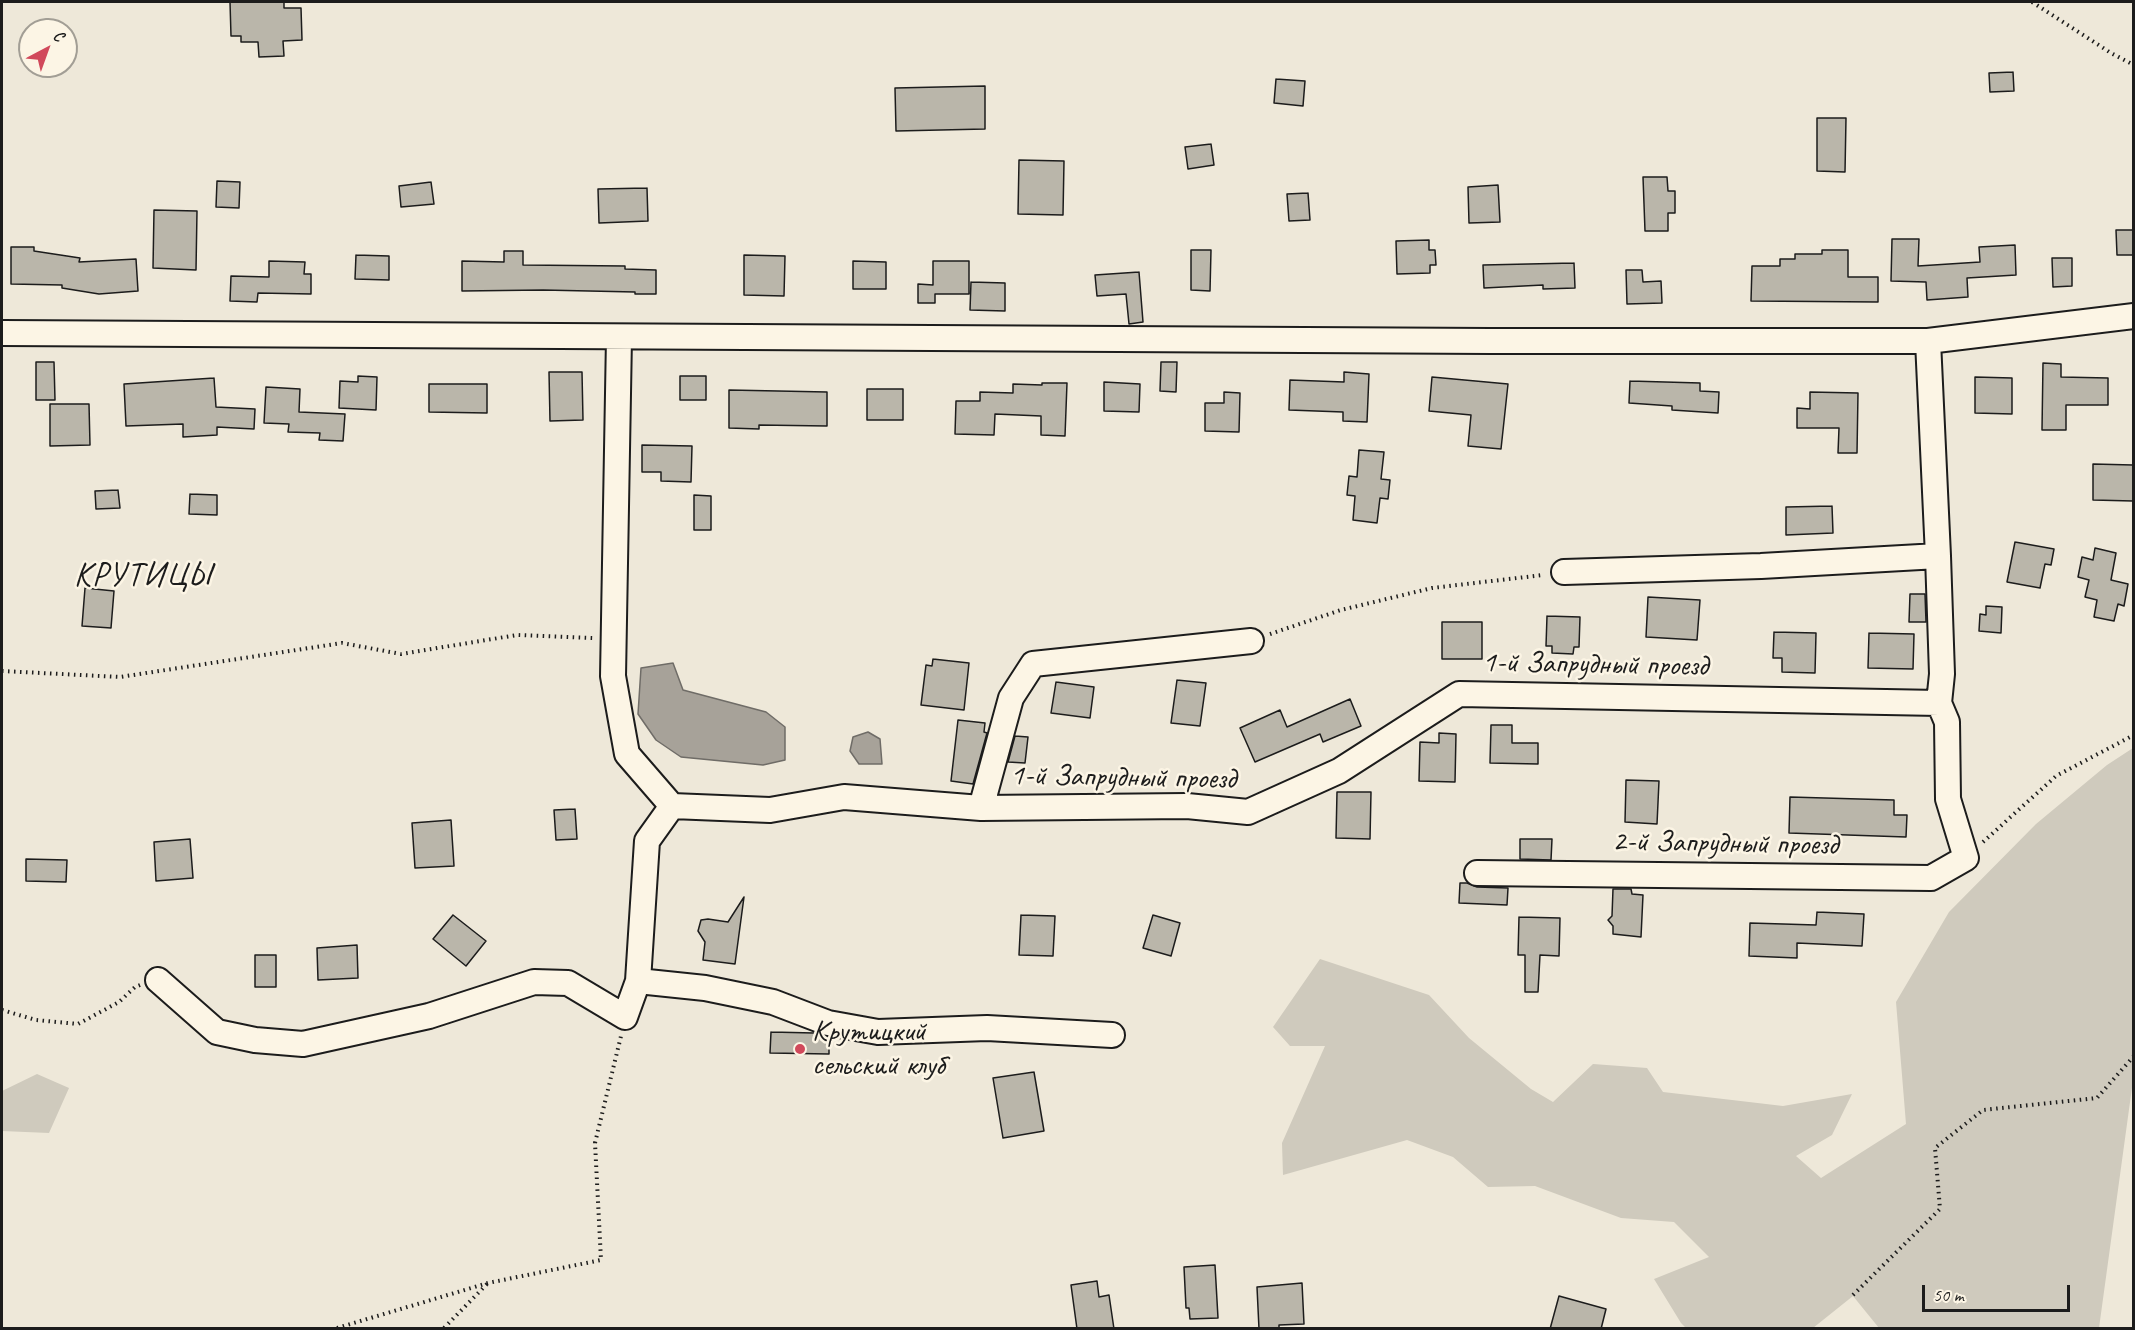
<!DOCTYPE html>
<meta charset="utf-8">
<style>
body{margin:0}
#map{position:relative;width:2135px;height:1330px;overflow:hidden;background:#eee8d9;font-family:Caveat,sans-serif}
canvas{display:block}
.frame{position:absolute;inset:0;border:3px solid #1c1c1c;pointer-events:none}
.north{position:absolute;left:18px;top:18px;width:60px;height:60px;box-sizing:border-box;background:#fcf5e5;border:2px solid #a29e95;border-radius:50%;rotate:41deg;font-size:16px;font-weight:700;line-height:24px;text-align:center;color:#1c1c1c}
.north::after{content:'';display:block;margin:auto;width:21px;height:27px;background:#d1495b;clip-path:polygon(50% 0,100% 100%,50% 72%,0 100%)}
.scale{position:absolute;left:1922px;top:1285px;width:148px;height:27px;box-sizing:border-box;border:3px solid #1c1c1c;border-top:0;padding-left:8px;font-size:18px;line-height:21px;white-space:nowrap;color:#1c1c1c;-webkit-text-stroke:4px #fcf5e5;paint-order:stroke}
</style>
<div id="map">
<canvas width="2135" height="1330"></canvas>
<div class="frame"></div>
<div class="north">С</div>
<div class="scale">50 m</div>
</div>
<script>
const c = document.querySelector('canvas').getContext('2d');
c.lineJoin = 'round';
function paint(path, color) { c.fillStyle = color; c.fill(path, 'evenodd'); }
const toPath = rows => new Path2D(rows.map(r => 'M' + r).join(''));
function stroke(path, color, width, dash) { c.strokeStyle = color; c.lineWidth = width; c.lineCap = dash ? 'butt' : 'round'; c.setLineDash(dash || []); c.stroke(path); }
function label(font, color, halo, rows, align = 'center') {
  c.font = font + ' Caveat,sans-serif'; c.lineWidth = 5; c.setLineDash([]); c.textBaseline = 'middle'; c.strokeStyle = halo; c.fillStyle = color; for (const [text, x, y, turn = 0] of rows) {
    c.save(); c.translate(x, y); c.rotate((+turn || 0) * Math.PI / 180); c.textAlign = isNaN(turn) ? turn : align; if (halo) c.strokeText(text, 0, 0); c.fillText(text, 0, 0); c.restore();
  }
}
const green = toPath([
 [2133,748,2134,1073,2099,1328,1879,1328,1853,1296,1813,1328,1686,1328,1681,1323,1654,1279,1709,1257,1674,1222,1621,1218,1535,1186,1488,1187,1453,1157,1407,1140,1283,1175,1282,1143,1325,1046,1290,1046,1273,1027,1320,959,1429,995,1469,1038,1531,1089,1553,1102,1593,1064,1647,1068,1663,1092,1732,1100,1783,1106,1852,1094,1832,1135,1796,1156,1821,1178,1906,1124,1896,1002,1949,912,2036,824,2107,765],
 [37,1074,69,1088,49,1133,2,1131,2,1091]
]);
const water = toPath([
 [673,663,683,690,766,712,785,727,785,760,763,765,681,757,656,740,638,714,641,668,673,663],
 [868,732,880,739,882,764,859,764,850,751,853,737,868,732]
]);
const building = toPath([
 [230,2,284,2,284,8,301,8,302,40,283,41,284,56,259,57,258,42,241,42,241,36,231,36,230,2],
 [2013,72,2014,91,1990,92,1989,73,2013,72],
 [1276,79,1305,81,1303,106,1274,103,1276,79],
 [985,86,985,129,896,131,895,88,985,86],
 [1817,118,1846,118,1845,172,1817,171,1817,118],
 [1211,144,1214,165,1188,169,1185,147,1211,144],
 [1019,160,1064,161,1063,215,1018,214,1019,160],
 [1643,177,1667,177,1668,191,1675,191,1675,213,1668,213,1668,231,1645,231,1643,177],
 [217,181,240,182,239,208,216,207,217,181],
 [431,182,434,204,401,207,399,186,431,182],
 [1498,185,1500,222,1469,223,1468,187,1498,185],
 [647,188,648,221,599,223,598,189,647,188],
 [1308,193,1310,220,1289,221,1287,194,1308,193],
 [154,210,197,211,196,270,153,268,154,210],
 [2116,230,2133,230,2133,255,2117,255,2116,230],
 [1892,239,1919,239,1918,266,1980,262,1979,247,2015,245,2016,275,1967,278,1968,297,1927,300,1926,282,1891,281,1892,239],
 [1429,240,1429,250,1435,250,1436,265,1430,265,1430,273,1397,274,1396,241,1429,240],
 [11,247,34,247,34,251,80,258,79,262,136,259,138,291,99,294,62,288,62,285,11,284,11,247],
 [1191,250,1211,250,1210,291,1191,290,1191,250],
 [1822,250,1848,250,1848,277,1878,277,1878,302,1751,301,1752,266,1780,266,1780,259,1795,259,1795,254,1822,254,1822,250],
 [504,251,523,251,523,265,625,266,625,269,656,270,656,294,635,294,635,292,543,290,462,291,462,261,504,262,504,251],
 [356,255,389,256,389,280,355,279,356,255],
 [744,255,785,256,784,296,744,295,744,255],
 [2052,258,2072,258,2072,286,2053,287,2052,258],
 [269,261,305,262,304,274,311,274,311,294,258,293,257,302,230,301,231,276,269,277,269,261],
 [853,261,886,262,886,289,853,289,853,261],
 [933,261,969,261,969,294,935,294,935,303,918,303,918,284,933,285,933,261],
 [1574,263,1575,288,1543,289,1543,285,1484,288,1483,265,1574,263],
 [1626,270,1642,270,1643,282,1661,281,1662,303,1627,304,1626,270],
 [1139,272,1143,322,1129,324,1126,294,1097,296,1095,275,1139,272],
 [971,282,1005,283,1005,311,970,310,971,282],
 [36,362,54,362,55,400,36,400,36,362],
 [1161,362,1177,362,1176,392,1160,391,1161,362],
 [2043,363,2061,364,2061,377,2108,378,2108,405,2066,405,2066,430,2042,430,2043,363],
 [549,372,582,372,583,420,550,421,549,372],
 [1344,372,1369,374,1367,422,1343,421,1343,412,1289,410,1290,380,1344,382,1344,372],
 [358,376,377,377,376,410,339,408,340,381,358,382,358,376],
 [680,376,706,376,706,400,680,400,680,376],
 [1432,377,1508,384,1501,449,1468,446,1471,415,1429,411,1432,377],
 [1975,377,2012,378,2012,414,1975,413,1975,377],
 [214,378,216,407,255,409,254,429,217,427,217,435,183,437,183,424,126,426,124,384,214,378],
 [1630,381,1700,383,1700,391,1719,392,1718,413,1672,410,1672,406,1629,403,1630,381],
 [1104,382,1140,384,1139,412,1104,411,1104,382],
 [1042,383,1067,383,1065,436,1041,435,1041,416,995,414,994,435,955,434,956,401,980,401,980,392,1013,393,1013,384,1042,385,1042,383],
 [429,384,487,384,487,413,429,412,429,384],
 [266,387,300,389,299,412,345,414,343,441,319,440,320,433,288,432,289,424,264,423,266,387],
 [867,389,903,389,903,420,867,420,867,389],
 [729,390,827,392,827,426,759,425,759,429,729,428,729,390],
 [1224,392,1240,393,1239,432,1205,431,1205,403,1224,403,1224,392],
 [1810,392,1858,393,1857,453,1838,453,1839,428,1797,428,1797,408,1810,409,1810,392],
 [50,404,89,404,90,445,50,446,50,404],
 [642,445,692,446,691,482,661,481,661,472,642,472,642,445],
 [1359,450,1384,452,1381,479,1390,480,1388,499,1380,498,1377,523,1353,520,1355,496,1347,495,1349,476,1357,477,1359,450],
 [2093,464,2133,465,2133,501,2093,500,2093,464],
 [118,490,120,508,96,509,95,491,118,490],
 [190,494,217,495,217,515,189,514,190,494],
 [694,495,711,496,711,530,694,530,694,495],
 [1832,506,1833,533,1786,535,1786,507,1832,506],
 [2015,542,2054,549,2051,565,2045,564,2040,588,2007,582,2015,542],
 [2095,548,2116,553,2111,580,2128,584,2124,606,2118,604,2114,621,2094,617,2097,600,2085,597,2089,580,2078,577,2082,557,2093,560,2095,548],
 [85,588,114,591,111,628,82,626,85,588],
 [1910,594,1925,594,1926,622,1909,622,1910,594],
 [1648,597,1700,600,1697,640,1646,637,1648,597],
 [1986,606,2002,607,2001,633,1979,631,1980,614,1986,615,1986,606],
 [1547,616,1580,617,1579,647,1574,647,1573,654,1552,653,1552,646,1546,646,1547,616],
 [1442,622,1482,622,1482,659,1442,659,1442,622],
 [1774,632,1816,633,1815,673,1782,672,1782,658,1773,658,1774,632],
 [1869,633,1914,634,1913,669,1868,668,1869,633],
 [933,659,969,663,964,710,921,705,926,665,932,666,933,659],
 [1177,680,1206,683,1200,726,1171,723,1177,680],
 [1056,682,1094,687,1090,718,1051,713,1056,682],
 [1350,699,1361,726,1323,742,1320,734,1255,762,1240,728,1280,710,1287,727,1350,699],
 [958,720,985,723,984,732,987,733,973,784,951,781,958,720],
 [1491,725,1512,725,1512,743,1538,743,1538,764,1490,763,1491,725],
 [1439,733,1456,734,1455,782,1419,781,1420,742,1439,743,1439,733],
 [1015,736,1028,737,1025,763,1008,762,1015,736],
 [1626,780,1659,781,1657,824,1625,822,1626,780],
 [1337,792,1371,792,1370,839,1336,838,1337,792],
 [1790,797,1894,800,1894,815,1907,815,1906,837,1789,833,1790,797],
 [575,809,577,839,556,840,554,810,575,809],
 [451,820,454,866,415,868,412,823,451,820],
 [190,839,193,878,156,881,154,842,190,839],
 [1520,839,1552,839,1551,860,1520,859,1520,839],
 [26,859,67,860,66,882,26,881,26,859],
 [1460,883,1467,883,1477,887,1508,888,1507,905,1459,903,1460,883],
 [1613,889,1631,889,1632,894,1643,895,1641,937,1613,934,1613,926,1608,920,1612,916,1613,889],
 [744,897,735,964,703,960,705,942,698,931,701,920,708,919,728,922,744,897],
 [1817,912,1864,914,1862,946,1797,943,1797,958,1749,956,1750,923,1816,925,1817,912],
 [453,915,486,941,466,966,433,939,453,915],
 [1021,915,1055,916,1053,956,1019,955,1021,915],
 [1153,915,1180,923,1171,956,1143,948,1153,915],
 [1519,917,1560,918,1559,956,1540,955,1538,992,1525,992,1525,955,1518,955,1519,917],
 [357,945,358,978,318,980,317,948,357,945],
 [255,955,276,955,276,987,255,987,255,955],
 [771,1032,814,1033,829,1038,829,1054,770,1053,771,1032],
 [1034,1072,1044,1131,1003,1138,993,1078,1034,1072],
 [1215,1265,1218,1318,1190,1319,1189,1308,1186,1308,1184,1267,1215,1265],
 [1097,1281,1099,1297,1109,1295,1114,1329,1077,1329,1071,1285,1097,1281],
 [1302,1283,1304,1324,1279,1325,1279,1329,1259,1329,1257,1287,1302,1283],
 [1559,1296,1606,1309,1601,1329,1550,1329,1559,1296]
]);
const path = toPath([
 [2032,2,2111,53,2134,65],
 [1270,634,1341,610,1432,588,1543,575],
 [2,671,120,677,342,643,401,654,517,635,593,638],
 [1983,842,2056,776,2134,735],
 [2,1010,36,1020,78,1024,119,1002,135,987,140,985],
 [1853,1295,1940,1209,1935,1148,1983,1110,2097,1098,2134,1056],
 [337,1328,488,1283,601,1260,595,1143,621,1036],
 [444,1328,487,1284]
]);
const minor = toPath([
 [2,333,1490,341,1928,341,2134,316],
 [619,337,613,676,627,754,672,806],
 [1564,572,1761,566,1938,556,1928,341],
 [672,806,770,810,844,797,981,808,1187,806,1248,812,1339,771,1459,694,1939,703],
 [981,808,1011,698,1033,664,1251,641],
 [1477,873,1931,878,1966,858,1948,799,1947,722,1939,703,1942,674,1938,556],
 [158,980,217,1032,255,1040,303,1044,429,1016,534,982,568,983,625,1017,638,981,647,841,672,806],
 [638,981,705,988,773,1002,828,1023,878,1032,987,1028,1112,1035]
]);
const markers = [
 [800,1049,6,"#d1495b"]
];
const streetNames = [
 ["1-й Запрудный проезд",1595,665,1],
 ["1-й Запрудный проезд",1123,778,1],
 ["2-й Запрудный проезд",1725,844,1]
];
const poiNames = [
 ["Крутицкий",812,1032],
 ["сельский клуб",812,1066]
];
const quarterNames = [
 ["КРУТИЦЫ",143,576]
];
paint(green, '#cfcabd');
paint(water, '#a7a299');
stroke(water, '#6f6c67', 1.5);
paint(building, '#bab6aa');
stroke(building, '#1c1c1c', 1.5);
stroke(minor, '#1c1c1c', 28);
stroke(path, '#1c1c1c', 4, [1.5, 4.5]);
stroke(minor, '#fcf5e5', 24);
for (const [x, y, r, color] of markers) { const dot = new Path2D(); dot.arc(x, y, r, 0, 2 * Math.PI); c.fillStyle = color; c.fill(dot); stroke(dot, '#fcf5e5', 2); }
label('30px', '#1c1c1c', '#fcf5e5', streetNames);
label('30px', '#1c1c1c', '#fcf5e5', poiNames, 'left');
c.letterSpacing = '1.5px';
label('33px', '#1c1c1c', '#fcf5e5', quarterNames);
c.letterSpacing = '0px';
</script>
